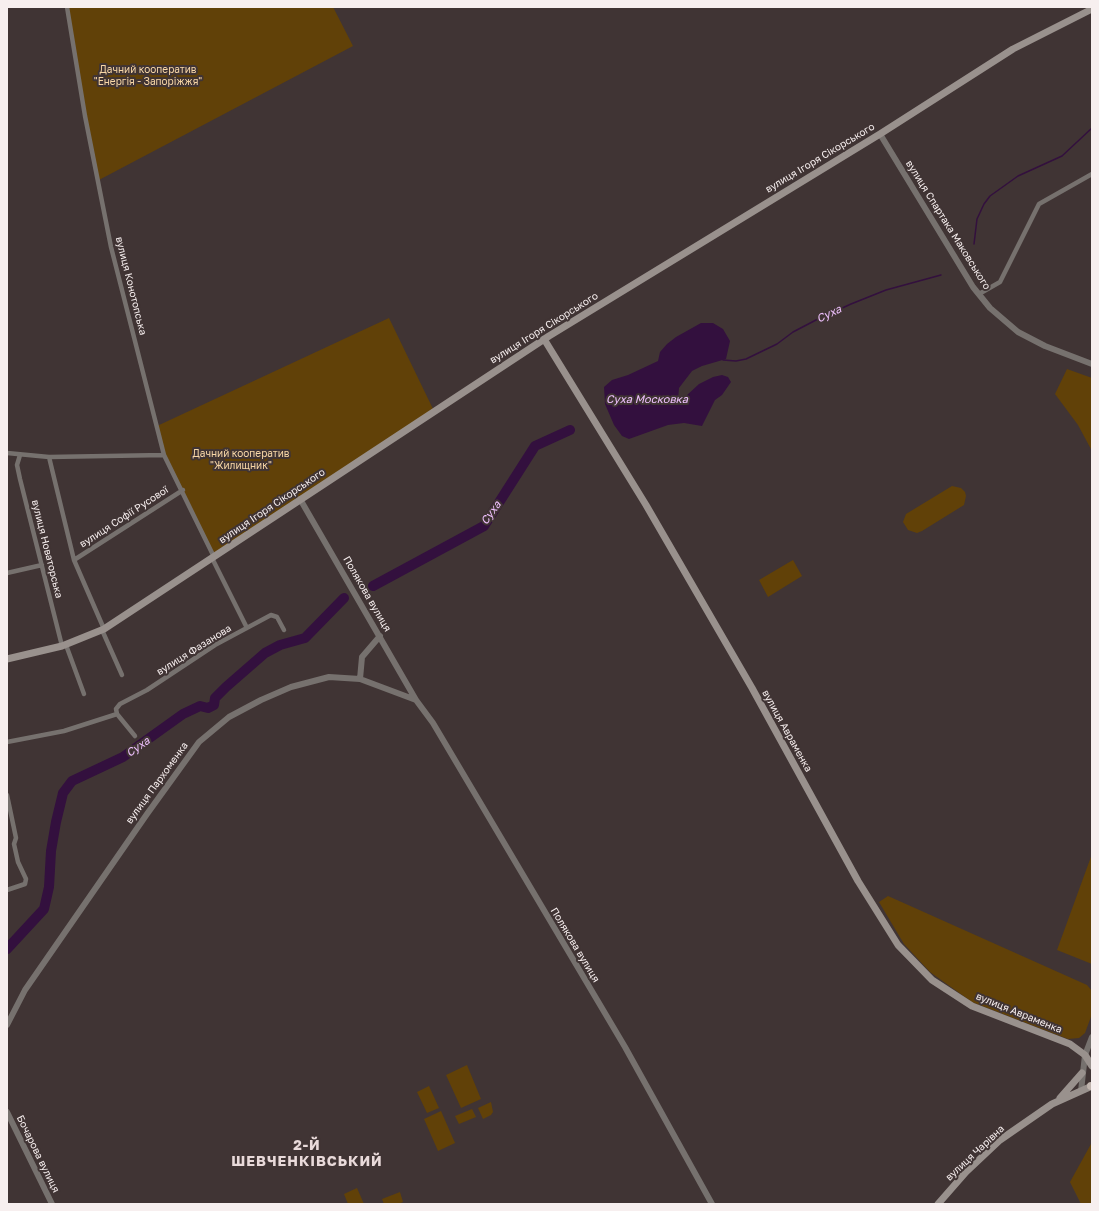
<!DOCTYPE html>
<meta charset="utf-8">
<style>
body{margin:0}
#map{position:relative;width:1099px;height:1211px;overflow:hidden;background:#403434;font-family:"Golos Text",sans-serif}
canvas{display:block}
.frame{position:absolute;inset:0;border:8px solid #f7efef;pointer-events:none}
</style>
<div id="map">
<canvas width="1099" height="1211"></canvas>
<div class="frame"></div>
</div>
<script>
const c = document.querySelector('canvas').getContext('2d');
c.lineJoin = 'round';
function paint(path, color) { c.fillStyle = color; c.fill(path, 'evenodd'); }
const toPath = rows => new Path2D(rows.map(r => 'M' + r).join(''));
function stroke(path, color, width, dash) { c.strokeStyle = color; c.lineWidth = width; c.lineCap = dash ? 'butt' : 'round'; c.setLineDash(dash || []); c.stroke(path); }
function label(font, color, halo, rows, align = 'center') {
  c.font = font + ' "Golos Text",sans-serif'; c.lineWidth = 4; c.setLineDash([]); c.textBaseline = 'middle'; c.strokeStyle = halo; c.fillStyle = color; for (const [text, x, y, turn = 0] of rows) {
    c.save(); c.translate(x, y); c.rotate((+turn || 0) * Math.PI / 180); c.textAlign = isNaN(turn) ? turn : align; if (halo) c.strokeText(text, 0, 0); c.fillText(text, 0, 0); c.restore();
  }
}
const green = toPath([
 [67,7,333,7,353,46,97,181],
 [389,318,434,411,212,558,183,490,164,455,157,426],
 [1067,369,1092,378,1092,451,1078,425,1055,394],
 [952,486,961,488,965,492,966,496,964,505,922,531,917,533,908,530,903,522,906,514],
 [793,560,802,576,768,597,759,580],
 [1092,854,1092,964,1057,950],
 [888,896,1087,985,1092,991,1092,1014,1085,1033,1079,1038,1068,1039,972,1002,930,972,904,944,879,902],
 [467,1065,481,1099,461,1108,446,1075],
 [429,1086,439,1108,427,1113,417,1092],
 [491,1102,493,1112,491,1115,483,1119,478,1108],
 [472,1109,476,1117,459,1124,455,1116],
 [441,1111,455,1143,438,1151,424,1119],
 [1092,1120,1092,1204,1081,1204,1070,1182,1091,1144],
 [357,1188,364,1204,348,1204,344,1194],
 [400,1192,403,1202,398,1204,384,1204,382,1199]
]);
const water = toPath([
 [701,323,713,323,723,329,730,341,726,359,702,366,692,371,679,388,678,401,682,403,686,396,699,384,713,377,722,375,728,377,731,382,722,395,715,400,702,426,684,423,668,425,629,439,622,436,614,425,605,404,604,387,612,380,628,375,658,361,660,352,667,344,676,337]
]);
const stream = toPath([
 [974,244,977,219,984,204,990,196,1018,176,1062,156,1092,128],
 [723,360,736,361,746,359,777,344,793,332,816,320,851,304,886,290,941,275]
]);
const river = toPath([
 [373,586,484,526,535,446,570,430],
 [7,949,44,909,49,887,51,851,56,822,63,793,72,781,123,757,183,714,200,706,208,708,214,705,215,698,226,687,265,653,280,645,305,638,344,598]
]);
const minor = toPath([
 [67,7,85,116,111,247,164,455,214,557],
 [979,294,1000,282,1039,204,1092,174],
 [7,453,49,457,164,455],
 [20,455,17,465,20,479,62,646],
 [49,457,74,560,104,629],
 [212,558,247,628],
 [74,560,183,490],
 [7,573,42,565],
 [102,630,122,675],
 [66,645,84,694],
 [135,736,117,714,116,709,120,704,147,690,215,645,271,615,277,617,284,630],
 [7,742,64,731,117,714],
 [7,795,16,838,14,844,18,862,26,879,25,884,7,890]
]);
const tertiary = toPath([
 [880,134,973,287,990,308,1018,332,1045,346,1092,364],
 [300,499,416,700,433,723,625,1047,712,1204],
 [360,679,416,700],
 [7,1025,25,990,147,814,199,742,229,717,261,700,291,687,329,677,360,679,362,657,380,636],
 [1081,1091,1085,1055,1092,1037],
 [7,1112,52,1204]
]);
const secondary = toPath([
 [544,339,646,505,752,688,858,881,898,945,932,980,972,1006,1070,1044,1085,1055,1092,1066],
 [7,659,62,646,104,629,549,336,880,134,1013,49,1092,9],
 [1060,1098,1082,1073],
 [938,1204,966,1172,1000,1140,1052,1104,1092,1086]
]);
const trunk = toPath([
 [1091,1086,1092,1086]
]);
const parkNames = [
 ["Дачний кооператив",148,70],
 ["\"Енергія - Запоріжжя\"",148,82],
 ["Дачний кооператив",241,454],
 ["\"Жилищник\"",241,466]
];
const streetNames = [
 ["вулиця Ігоря Сікорського",820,158,-31],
 ["вулиця Спартака Маковського",948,225,58],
 ["вулиця Конотопська",131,286,76],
 ["вулиця Ігоря Сікорського",544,328,-32],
 ["вулиця Ігоря Сікорського",272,506,-34],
 ["вулиця Софії Русової",124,517,-33],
 ["вулиця Новаторська",47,549,76],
 ["Полякова вулиця",367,594,60],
 ["вулиця Фазанова",194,650,-32],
 ["вулиця Авраменка",787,731,61],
 ["вулиця Пархоменка",157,783,-54],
 ["Полякова вулиця",575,945,59],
 ["вулиця Авраменка",1019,1013,22],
 ["вулиця Чарівна",975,1153,-43],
 ["Бочарова вулиця",38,1154,64]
];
const waterNames = [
 ["Суха",829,314,-25],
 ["Суха Московка",647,400],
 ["Суха",491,513,-54],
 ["Суха",138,747,-35]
];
const districtNames = [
 ["2-Й",307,1146],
 ["ШЕВЧЕНКІВСЬКИЙ",307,1162]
];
paint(green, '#614108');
paint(water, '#33103e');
stroke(stream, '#33103e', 1.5);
stroke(river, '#33103e', 10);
stroke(minor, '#76716e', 4.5);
stroke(tertiary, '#76716e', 6);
stroke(secondary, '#99918d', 7);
stroke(trunk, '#c0b4ae', 8);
label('10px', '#f7d6a6', '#403434', parkNames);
label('10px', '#f7efef', '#403434', streetNames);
label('italic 11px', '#eec0fd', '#403434', waterNames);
c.letterSpacing = '1px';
label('bold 14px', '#e9dada', '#403434', districtNames);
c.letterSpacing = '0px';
</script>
